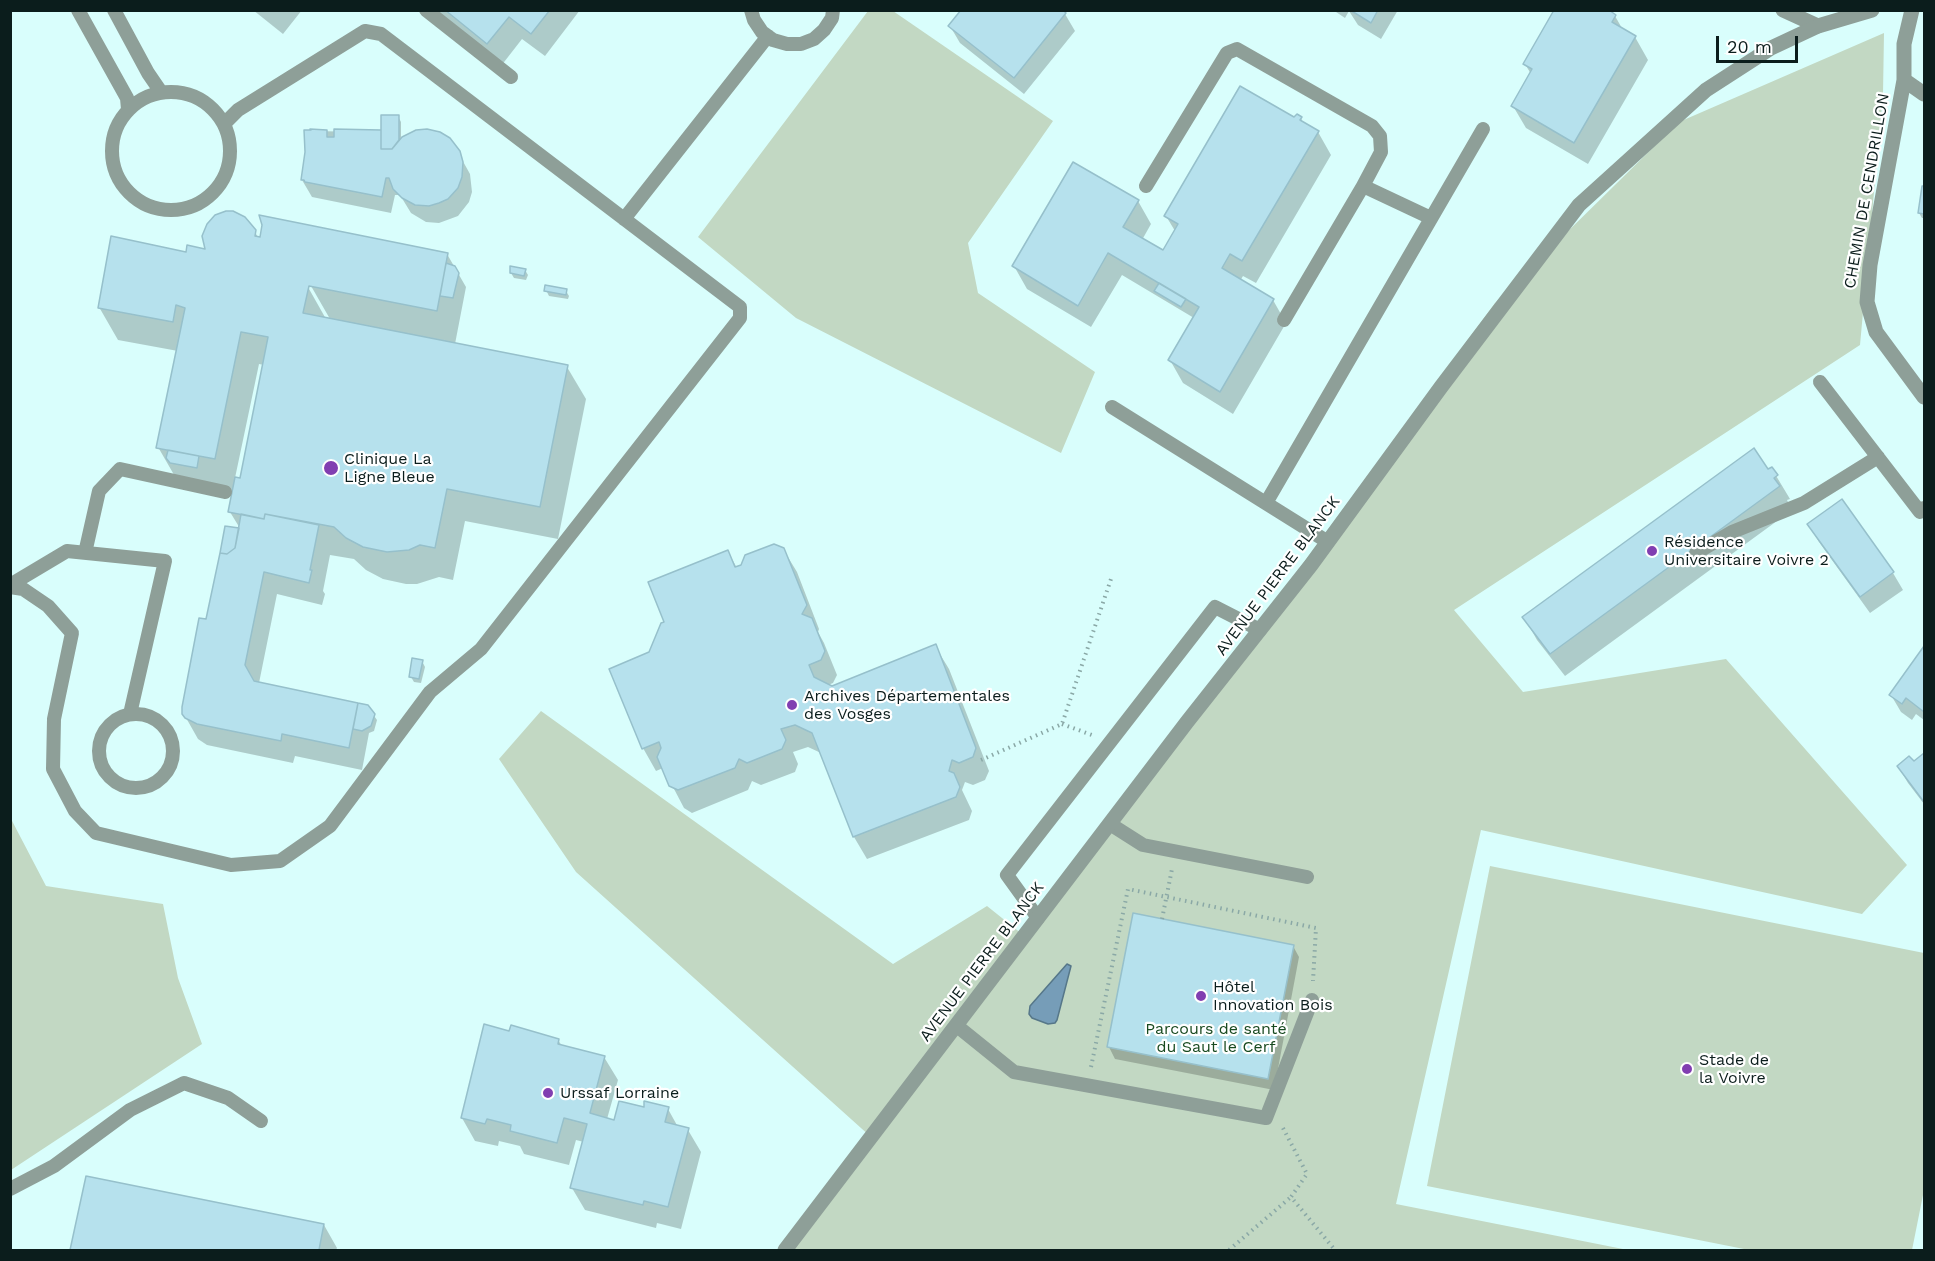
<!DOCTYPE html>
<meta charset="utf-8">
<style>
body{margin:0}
#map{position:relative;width:1935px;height:1261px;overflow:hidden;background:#d9fefc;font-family:"Work Sans",sans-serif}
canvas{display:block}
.frame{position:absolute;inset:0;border:12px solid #0b1d1c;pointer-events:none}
.scale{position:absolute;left:1716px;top:36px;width:82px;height:27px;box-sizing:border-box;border:3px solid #0b1d1c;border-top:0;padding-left:8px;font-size:18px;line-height:21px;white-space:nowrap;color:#0b1d1c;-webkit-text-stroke:4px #fff;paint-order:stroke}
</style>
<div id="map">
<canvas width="1935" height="1261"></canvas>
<div class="frame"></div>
<div class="scale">20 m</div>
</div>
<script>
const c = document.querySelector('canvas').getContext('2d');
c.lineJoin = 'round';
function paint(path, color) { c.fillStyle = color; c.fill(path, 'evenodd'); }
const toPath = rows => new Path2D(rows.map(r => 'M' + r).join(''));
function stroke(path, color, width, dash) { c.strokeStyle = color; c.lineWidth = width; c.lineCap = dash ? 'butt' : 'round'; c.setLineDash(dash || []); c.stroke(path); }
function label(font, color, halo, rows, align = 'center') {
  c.font = font + ' "Work Sans",sans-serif'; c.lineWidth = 4.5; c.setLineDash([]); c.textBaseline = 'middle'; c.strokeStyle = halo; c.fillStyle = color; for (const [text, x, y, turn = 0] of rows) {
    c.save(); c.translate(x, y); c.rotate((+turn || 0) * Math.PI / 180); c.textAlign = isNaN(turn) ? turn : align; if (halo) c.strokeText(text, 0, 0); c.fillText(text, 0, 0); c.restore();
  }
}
const green = toPath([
 [868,11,893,11,1053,121,968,243,978,293,1095,372,1061,453,796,318,698,237],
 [1884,33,1883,94,1860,345,1454,610,1523,692,1726,659,1907,865,1862,914,1481,830,1396,1204,1628,1250,790,1250,871,1137,576,872,499,759,541,711,893,964,987,906,1027,938,1495,303,1679,122],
 [10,817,46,886,163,904,178,978,202,1044,11,1170],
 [1490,866,1924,953,1924,1190,1912,1250,1749,1250,1427,1186]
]);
const water = toPath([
 [1067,964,1071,966,1057,1020,1055,1023,1048,1024,1032,1018,1029,1014,1030,1006,1067,964]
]);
const shadow = toPath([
 [253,10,302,10,283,34],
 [431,10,580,10,545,56,522,39,501,66],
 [1333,10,1398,10,1381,39,1358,25,1349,11,1345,18],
 [1065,14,1075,31,1024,94,960,43,950,26],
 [1615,16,1623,30,1635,37,1648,60,1588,164,1526,128,1513,106,1531,74,1525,64],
 [398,116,401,122,401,139,460,156,470,174,472,192,469,202,458,216,439,223,426,222,411,213,400,195,395,195,391,213,312,197,302,180,307,152,306,131,380,132],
 [1301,118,1304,125,1318,132,1331,155,1256,283,1243,276,1240,281,1273,300,1286,323,1233,414,1183,383,1170,360,1194,318,1122,275,1091,327,1027,289,1014,266,1138,201,1151,224,1142,240,1163,252,1175,231,1166,216,1295,120],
 [1923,187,1924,188,1924,218,1922,218,1919,213],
 [254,231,258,237,447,254,466,287,455,344,567,367,586,399,558,539,465,521,453,580,439,577,417,584,406,584,383,579,366,570,354,559,330,555,323,591,325,594,322,605,277,594,259,683,367,706,377,720,374,731,369,733,362,770,295,756,293,763,207,745,198,739,185,716,241,530,230,512,234,491,177,480,158,447,178,351,118,340,99,307,187,254,207,252],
 [307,279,330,319,326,319,304,280],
 [259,364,264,365,241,479,235,478],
 [525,270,528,275,526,280,514,278,511,273],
 [546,290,566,291,569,296,568,299,549,296],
 [1772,469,1790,499,1787,500,1792,510,1565,676,1537,640,1524,617],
 [1809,525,1893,573,1903,590,1870,613,1819,542],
 [783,549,797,572,819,629,818,632,824,643,837,675,833,683,828,685,832,687,935,646,949,669,989,771,985,780,973,785,965,782,962,790,972,811,969,820,867,859,854,837,821,753,808,747,793,752,798,764,795,772,761,785,752,781,748,790,692,813,684,808,663,768,656,771,643,748,650,653,728,552,737,568],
 [1924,649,1924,720,1916,714,1912,720,1901,712,1891,695],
 [422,661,425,667,421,683,414,682,411,677],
 [1924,755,1924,804,1908,783,1898,766,1913,763],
 [1293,946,1299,957,1274,1090,1115,1059,1109,1047],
 [510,1032,558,1040,562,1046,604,1057,618,1080,607,1119,615,1121,645,1109,668,1109,678,1127,688,1130,701,1152,681,1229,657,1223,656,1228,585,1210,572,1188,584,1142,576,1140,569,1165,524,1154,520,1146,499,1141,498,1146,475,1141,462,1118],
 [87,1177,324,1225,337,1248,336,1250,72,1250]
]);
const building = toPath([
 [445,10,550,10,531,34,509,17,487,44,445,10],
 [961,10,1063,10,1066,13,1014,78,948,26,961,10],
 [1350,10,1378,10,1371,23,1350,10],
 [1554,10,1609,10,1616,15,1612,22,1636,36,1574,143,1511,106,1532,69,1523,64,1554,10],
 [1240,86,1294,117,1297,114,1302,117,1300,120,1319,131,1242,261,1230,254,1222,268,1274,299,1220,392,1168,360,1199,307,1108,253,1078,306,1012,266,1073,162,1139,200,1123,227,1163,250,1178,224,1164,216,1240,86],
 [381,115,399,115,399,140,392,149,381,149,381,115],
 [310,129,327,130,327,137,334,137,334,129,381,130,381,149,392,149,402,137,416,130,427,129,440,132,450,138,460,151,463,162,462,177,458,188,448,199,439,203,429,206,415,205,402,198,393,189,389,178,386,178,382,197,305,182,304,180,301,180,305,152,304,130,311,130,310,129],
 [1922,186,1924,186,1924,214,1918,213,1922,186],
 [226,211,233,211,245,217,256,230,255,236,260,237,262,225,259,215,448,253,437,311,309,286,303,313,568,365,540,507,447,489,435,548,420,545,409,550,387,552,363,547,346,538,334,527,265,514,264,519,228,512,235,477,240,478,268,337,241,332,215,459,156,448,185,308,176,305,173,322,98,308,111,236,186,252,187,245,205,249,202,236,207,224,215,215,226,211],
 [446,263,455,266,459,273,453,298,440,296,446,263],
 [510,266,526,269,524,276,510,273,510,266],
 [1159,283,1186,299,1181,307,1154,291,1159,283],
 [545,285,567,289,566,295,544,291,545,285],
 [1754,448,1768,469,1772,467,1778,475,1774,478,1780,486,1550,654,1522,617,1754,448],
 [168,450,199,456,197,468,170,463,166,458,168,450],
 [1842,499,1894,572,1860,597,1807,524,1842,499],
 [241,514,264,519,265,514,319,525,310,570,312,570,309,583,264,572,245,665,254,681,358,703,349,748,282,734,281,741,197,724,185,718,182,714,182,707,199,618,206,619,220,553,227,554,235,548,241,514],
 [225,526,239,528,235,548,227,554,220,553,225,526],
 [774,544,784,548,807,605,802,614,812,618,825,651,821,660,809,665,814,677,832,686,936,644,976,748,973,757,959,763,952,760,949,771,954,773,960,787,956,797,853,837,812,733,795,725,781,729,786,740,782,749,747,763,739,759,735,768,678,790,669,786,657,757,661,748,659,742,642,749,609,669,649,652,661,623,664,622,648,582,728,550,735,567,741,565,745,555,774,544],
 [1924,646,1924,712,1906,698,1902,704,1889,695,1924,646],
 [412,658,423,660,419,679,409,677,412,658],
 [358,703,368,705,375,714,371,726,362,731,353,729,358,703],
 [1924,753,1924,802,1897,766,1909,756,1914,761,1924,753],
 [1133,913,1294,945,1268,1079,1107,1047,1133,913],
 [484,1024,509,1031,511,1025,559,1039,558,1044,605,1056,590,1113,614,1120,619,1101,644,1107,644,1101,669,1107,665,1122,689,1128,668,1207,644,1201,643,1205,570,1188,587,1124,564,1118,557,1143,510,1131,511,1125,487,1119,485,1124,461,1118,484,1024],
 [86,1176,324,1224,319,1250,70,1250,86,1176]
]);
const path = toPath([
 [1062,724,1092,735],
 [981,760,1062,724,1112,576],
 [1162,919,1172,869],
 [1091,1067,1128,889,1316,928,1313,981],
 [1283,1128,1307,1174,1291,1197,1335,1250],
 [1229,1250,1291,1197]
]);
const service = toPath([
 [78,10,127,98,128,109],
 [114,10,148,73,161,92],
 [426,10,511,77],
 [751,10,754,20,762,32,773,40,787,44,801,44,814,39,824,30,832,18,833,10],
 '112 151a59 59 0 1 1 118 0a59 59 0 1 1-118 0Z',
 [1146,186,1227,53,1237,49,1372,126,1380,136,1381,152,1363,186],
 [624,219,768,36],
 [1284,320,1363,186,1431,218],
 [1820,382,1920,512,1924,508],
 [1112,407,1328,542],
 [1266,503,1483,129],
 [85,553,99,491,120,469,225,492],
 [1696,553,1732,532,1804,503,1878,457],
 [10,585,67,551,165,561,130,714],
 [10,587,23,589,48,606,72,633,54,719,53,769,75,811,96,833,231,865,280,861,330,826,430,692,481,649,740,318,740,307,381,34,365,31,238,110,224,124],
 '99 751a37 37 0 1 1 74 0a37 37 0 1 1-74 0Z',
 [1110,824,1143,845,1307,877],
 [1038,918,1007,875,1215,607,1260,630],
 [957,1026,1014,1072,1266,1118,1312,1000],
 [10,1189,54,1166,130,1110,184,1083,228,1098,261,1121]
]);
const minor = toPath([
 [1783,10,1818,26],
 [1912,10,1904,44,1904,80,1870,265,1867,302,1876,332,1924,397],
 [1904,80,1924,94]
]);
const tertiary = toPath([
 [785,1250,1187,722,1311,565,1441,387,1579,205,1706,90,1771,48,1818,26,1872,10]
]);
const markers = [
 [331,468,8,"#813eb1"],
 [1652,551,6,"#813eb1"],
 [792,705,6,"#813eb1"],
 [1201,996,6,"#813eb1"],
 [1687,1069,6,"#813eb1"],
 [548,1093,6,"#813eb1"]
];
const streetNames = [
 ["CHEMIN DE CENDRILLON",1867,191,-80],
 ["AVENUE PIERRE BLANCK",1278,576,-53],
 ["AVENUE PIERRE BLANCK",982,962,-53]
];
const poiNames = [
 ["Clinique La",344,459],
 ["Ligne Bleue",344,477],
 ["Résidence",1664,542],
 ["Universitaire Voivre 2",1664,560],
 ["Archives Départementales",804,696],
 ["des Vosges",804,714],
 ["Hôtel",1213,987],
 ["Innovation Bois",1213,1005],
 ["Stade de",1699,1060],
 ["la Voivre",1699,1078],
 ["Urssaf Lorraine",560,1093]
];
const parkNames = [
 ["Parcours de santé",1216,1029],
 ["du Saut le Cerf",1216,1047]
];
paint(green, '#c2d8c3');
paint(water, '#769db8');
stroke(water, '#567789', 1.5);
paint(shadow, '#0003');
paint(building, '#b6e1ed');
stroke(building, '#96c0cb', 1.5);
stroke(path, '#8aa8a6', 4, [1.5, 4.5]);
stroke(service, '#8e9f98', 14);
stroke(minor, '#8e9f98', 15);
stroke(tertiary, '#8e9f98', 15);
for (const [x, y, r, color] of markers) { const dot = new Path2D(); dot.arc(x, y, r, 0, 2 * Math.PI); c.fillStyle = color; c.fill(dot); stroke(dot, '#fff', 2); }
label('16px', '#0b1d1c', '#fff', streetNames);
label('16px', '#0b1d1c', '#fff', poiNames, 'left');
label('16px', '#184a20', '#fff', parkNames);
</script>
